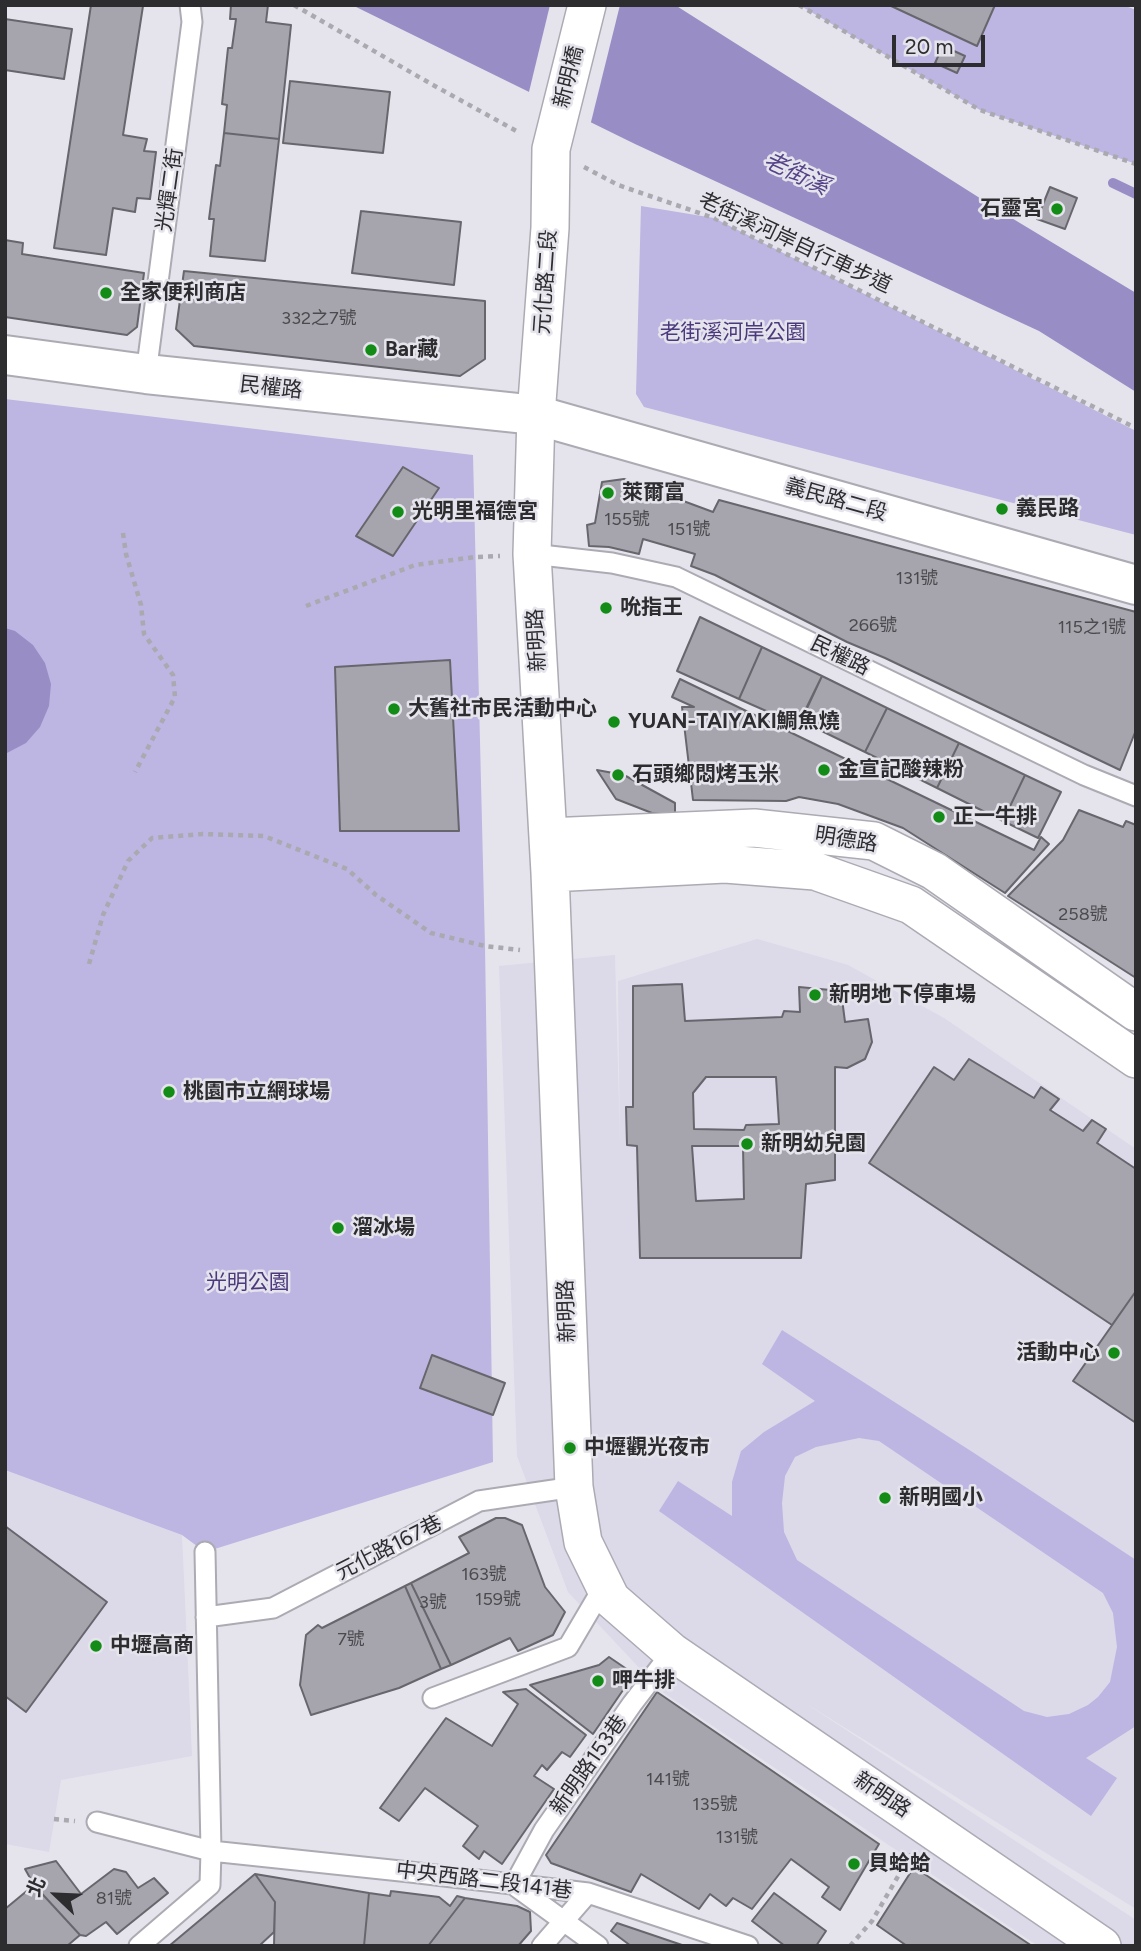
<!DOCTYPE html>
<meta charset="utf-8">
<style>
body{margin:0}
#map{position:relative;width:1141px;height:1951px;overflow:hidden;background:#e5e4ec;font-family:Figtree,"Noto Sans TC",sans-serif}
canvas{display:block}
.frame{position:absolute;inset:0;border:7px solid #2d2c2f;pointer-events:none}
.north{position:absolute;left:21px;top:1860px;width:70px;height:70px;-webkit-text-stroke:5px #e5e4ec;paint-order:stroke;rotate:293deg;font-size:19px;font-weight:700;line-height:28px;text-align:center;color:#2d2c2f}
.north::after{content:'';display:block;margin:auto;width:24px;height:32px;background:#2d2c2f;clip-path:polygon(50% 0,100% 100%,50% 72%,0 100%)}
.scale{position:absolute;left:892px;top:35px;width:93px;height:32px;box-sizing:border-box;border:4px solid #2d2c2f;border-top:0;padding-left:9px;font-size:21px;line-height:24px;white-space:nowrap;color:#2d2c2f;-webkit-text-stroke:5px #e5e4ec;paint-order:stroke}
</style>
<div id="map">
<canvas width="1141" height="1951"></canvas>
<div class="frame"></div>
<div class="north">北</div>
<div class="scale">20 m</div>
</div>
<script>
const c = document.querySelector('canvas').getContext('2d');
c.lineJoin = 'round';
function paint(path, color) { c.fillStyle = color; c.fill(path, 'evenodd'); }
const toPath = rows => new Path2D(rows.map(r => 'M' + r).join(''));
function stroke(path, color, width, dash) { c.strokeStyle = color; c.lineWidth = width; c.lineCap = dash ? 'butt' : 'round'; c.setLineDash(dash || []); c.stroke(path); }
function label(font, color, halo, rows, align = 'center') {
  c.font = font + ' Figtree,"Noto Sans TC",sans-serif'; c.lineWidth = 5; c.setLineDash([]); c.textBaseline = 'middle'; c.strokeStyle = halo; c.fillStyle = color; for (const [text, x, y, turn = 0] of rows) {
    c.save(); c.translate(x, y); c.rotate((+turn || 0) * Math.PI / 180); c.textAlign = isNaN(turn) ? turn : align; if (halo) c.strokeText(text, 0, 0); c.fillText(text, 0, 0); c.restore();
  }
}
const built = toPath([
 [757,939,848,965,944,1018,1136,1149,1136,1909,802,1701,1136,1920,1136,1946,1038,1946,661,1691,568,1592,517,1456,499,966,615,955,620,1146,618,981],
 [5,1470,182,1535,192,1756,61,1780,49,1852,5,1844]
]);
const green = toPath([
 [799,5,1123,5,1136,10,1136,164,980,110],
 [641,206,714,218,1136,431,1136,535,644,407,636,394],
 [5,399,473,455,485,946,493,1462,205,1552,182,1535,5,1470],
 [782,1330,974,1453,1136,1560,1136,1726,1086,1758,1117,1778,1091,1816,659,1511,678,1481,732,1516,732,1482,741,1451,764,1432,815,1401,762,1364],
 [859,1438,879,1441,1103,1593,1113,1613,1117,1647,1110,1682,1098,1697,1088,1705,1069,1714,1047,1717,1024,1711,797,1560,784,1532,782,1503,785,1476,795,1457,816,1447]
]);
const water = toPath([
 [352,5,675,5,1005,214,1136,293,1136,392,1039,331,635,144],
 [5,628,15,631,33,645,45,663,51,684,49,706,40,727,26,743,5,754]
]);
const pier = toPath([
 [550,5,620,5,590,126,528,96]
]);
const stream = toPath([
 [1113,183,1136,194]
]);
const building = toPath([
 [91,5,143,6,123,135,147,139,144,151,156,152,150,199,137,198,135,212,113,208,106,255,54,248,91,5],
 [231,5,268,5,266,22,291,25,279,139,224,133,227,105,222,104,228,48,232,48,236,19,230,19,231,5],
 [889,5,995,5,977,46,889,5],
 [5,19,72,29,64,79,5,70,5,19],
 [943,46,965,56,957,73,935,63,943,46],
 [290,81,390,92,383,153,283,143,290,81],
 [224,133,279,139,265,261,210,256,214,219,209,219,216,165,220,166,224,133],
 [1050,187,1077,198,1065,229,1037,219,1050,187],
 [361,211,461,222,454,285,352,273,361,211],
 [5,240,23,243,22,254,144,273,137,327,127,335,5,317,5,240],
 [184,271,485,301,485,359,460,376,194,346,176,329,184,271],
 [403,467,439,488,393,556,356,536,403,467],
 [624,479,713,512,719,500,1136,612,1136,730,1120,770,885,658,847,642,715,575,691,566,695,554,643,539,639,554,609,547,589,546,587,525,595,523,602,482,624,479],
 [700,617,762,647,739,699,677,671,700,617],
 [762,647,822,676,798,725,739,699,762,647],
 [450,660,459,831,340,831,335,667,450,660],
 [822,676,887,708,865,752,801,721,822,676],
 [680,679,1034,850,1041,837,1049,844,1005,893,903,828,838,804,799,797,786,801,693,800,682,707,694,707,672,697,680,679],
 [887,708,959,743,937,788,865,752,887,708],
 [959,743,1025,775,1003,821,937,788,959,743],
 [597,770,624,775,675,803,675,813,652,813,616,799,597,770],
 [1025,775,1061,792,1038,838,1003,821,1025,775],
 [1079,810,1123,827,1126,821,1136,825,1136,978,1008,896,1063,840,1079,810],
 [682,984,685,1021,782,1017,784,1011,800,1012,799,987,841,991,845,1022,868,1019,872,1042,865,1059,847,1068,835,1067,835,1180,806,1184,801,1258,640,1258,637,1146,627,1145,626,1107,633,1107,633,986,682,984],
 [706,1077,776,1077,779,1124,746,1125,744,1130,694,1129,693,1093,706,1077],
 [692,1146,743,1146,744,1199,696,1201,692,1146],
 [969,1059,1034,1098,1041,1087,1059,1099,1050,1110,1083,1131,1092,1120,1106,1129,1097,1143,1136,1169,1136,1291,1112,1325,869,1163,934,1067,954,1080,969,1059],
 [1136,1291,1136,1423,1073,1381,1136,1291],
 [432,1355,505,1383,493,1415,420,1388,432,1355],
 [496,1518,505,1518,522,1525,545,1587,565,1612,553,1635,518,1651,510,1638,451,1665,411,1583,469,1553,459,1537,496,1518],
 [5,1526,107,1602,26,1712,5,1696,5,1526],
 [411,1583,451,1665,441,1669,405,1586,411,1583],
 [405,1586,441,1669,399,1688,311,1715,300,1685,306,1635,318,1625,322,1628,405,1586],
 [609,1657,634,1674,593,1734,530,1685,599,1665,609,1657],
 [526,1689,586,1735,570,1757,562,1752,547,1770,542,1765,534,1776,554,1789,502,1864,484,1851,479,1859,463,1846,478,1826,425,1788,399,1821,380,1808,446,1718,492,1746,518,1704,503,1692,526,1689],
 [657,1692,879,1844,840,1910,822,1897,829,1887,791,1859,752,1909,733,1898,726,1906,710,1894,699,1909,641,1874,631,1892,551,1863,546,1855,657,1692],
 [56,1861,81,1894,114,1869,126,1872,138,1888,154,1878,168,1893,117,1934,106,1922,86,1936,80,1935,34,1885,25,1869,56,1861],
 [914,1867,1032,1946,907,1946,877,1925,914,1867],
 [255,1874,369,1893,364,1946,274,1946,275,1902,255,1874],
 [255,1874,275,1902,274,1932,259,1946,169,1946,255,1874],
 [34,1885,80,1935,67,1946,5,1946,5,1909,34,1885],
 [391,1891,439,1897,450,1906,457,1896,465,1898,428,1946,364,1946,369,1893,390,1896,391,1891],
 [774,1893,826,1931,816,1946,785,1946,752,1921,774,1893],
 [465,1898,517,1906,530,1912,531,1931,518,1946,428,1946,465,1898],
 [617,1923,685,1946,631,1946,611,1931,617,1923]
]);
const path = toPath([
 [294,5,433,85,520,133],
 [799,5,980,110,1136,164],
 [584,167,618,185,714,218,1136,428],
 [123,533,126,554,141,605,144,634,173,675,175,697,135,772],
 [306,606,415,565,475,557,500,556],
 [89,964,103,915,128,861,152,838,203,834,264,836,347,869,376,895,431,933,485,946,520,950],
 [54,1819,75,1821],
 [850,1946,872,1921,911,1854]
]);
const service = toPath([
 [146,374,192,22,190,5],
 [532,554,612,563,676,577,1084,775,1136,796],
 [206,1617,273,1608,479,1501,574,1487],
 [433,1698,568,1647,604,1586],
 [97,1822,211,1851,410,1872,588,1893,748,1946],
 [139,1946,210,1885,211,1851,205,1552],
 [542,1946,588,1893],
 [598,1946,514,1885,544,1830,632,1704,672,1652]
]);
const minor = toPath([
 [587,5,551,149,550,228,536,415,532,554,550,873,574,1487,583,1542,611,1599,672,1652,1102,1946],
 [548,837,754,828,874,841,934,871,1136,1012],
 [550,873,725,864,815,871,911,905,1136,1059]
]);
const tertiary = toPath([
 [5,355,146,374,536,415,1136,585]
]);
const markers = [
 [1057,209,7,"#128c16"],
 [106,293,7,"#128c16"],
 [371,350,7,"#128c16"],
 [608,493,7,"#128c16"],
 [1002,509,7,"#128c16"],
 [398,512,7,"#128c16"],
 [606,608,7,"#128c16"],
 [394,709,7,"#128c16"],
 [614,722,7,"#128c16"],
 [824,770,7,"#128c16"],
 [618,775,7,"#128c16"],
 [939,817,7,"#128c16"],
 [815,995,7,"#128c16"],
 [169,1092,7,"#128c16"],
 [747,1144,7,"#128c16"],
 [338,1228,7,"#128c16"],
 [1114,1353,7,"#128c16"],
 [570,1448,7,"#128c16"],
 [885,1498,7,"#128c16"],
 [96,1646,7,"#128c16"],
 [598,1681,7,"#128c16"],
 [854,1864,7,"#128c16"]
];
const numberNames = [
 ["332之7號",319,319],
 ["155號",627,520],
 ["151號",689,530],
 ["131號",917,579],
 ["266號",873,626],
 ["115之1號",1092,628],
 ["258號",1083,915],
 ["163號",484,1575],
 ["159號",498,1600],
 ["3號",433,1603],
 ["7號",351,1640],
 ["141號",668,1780],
 ["135號",715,1805],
 ["131號",737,1838],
 ["81號",114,1899]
];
const streetNames = [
 ["新明橋",569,77,-76],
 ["光輝二街",170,190,-82],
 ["老街溪河岸自行車步道",795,243,25],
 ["元化路二段",546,282,-86],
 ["民權路",271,388,6],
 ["義民路二段",836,500,16],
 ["新明路",537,640,-93],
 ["民權路",840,656,26],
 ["明德路",846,840,9],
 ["新明路",567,1311,-92],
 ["元化路167巷",389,1548,-27],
 ["新明路153巷",589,1765,-55],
 ["新明路",882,1795,34],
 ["中央西路二段141巷",484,1881,7]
];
const poiNames = [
 ["石靈宮",1043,209,"right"],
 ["全家便利商店",120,293],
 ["Bar藏",385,350],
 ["萊爾富",622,493],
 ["義民路",1016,509],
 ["光明里福德宮",412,512],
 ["吮指王",620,608],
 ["大舊社市民活動中心",408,709],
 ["YUAN-TAIYAKI鯛魚燒",628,722],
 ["金宣記酸辣粉",838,770],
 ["石頭鄉悶烤玉米",632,775],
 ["正一牛排",953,817],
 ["新明地下停車場",829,995],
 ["桃園市立網球場",183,1092],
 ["新明幼兒園",761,1144],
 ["溜冰場",352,1228],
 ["活動中心",1100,1353,"right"],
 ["中壢觀光夜市",584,1448],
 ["新明國小",899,1498],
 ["中壢高商",110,1646],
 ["呷牛排",612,1681],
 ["貝蛤蛤",868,1864]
];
const parkNames = [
 ["老街溪河岸公園",733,333],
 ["光明公園",248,1283]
];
const waterNames = [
 ["老街溪",796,174,25]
];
paint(built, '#dcd9e9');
paint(green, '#bdb5e2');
paint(water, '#988ec5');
paint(pier, '#e5e4ec');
stroke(stream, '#988ec5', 10);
paint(building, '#a6a5ad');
stroke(building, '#67666d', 2);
stroke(service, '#acabb3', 23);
stroke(minor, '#acabb3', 40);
stroke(tertiary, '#acabb3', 42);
stroke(path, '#aaa9b0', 4.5, [5, 5]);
stroke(service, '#fff', 19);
stroke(minor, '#fff', 37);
stroke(tertiary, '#fff', 38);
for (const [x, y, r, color] of markers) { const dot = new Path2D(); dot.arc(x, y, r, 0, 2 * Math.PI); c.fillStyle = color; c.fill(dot); stroke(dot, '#e5e4ec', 2.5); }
label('18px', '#4b4a4e', null, numberNames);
label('21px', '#2d2c2f', '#e5e4ec', streetNames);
label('bold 21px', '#2d2c2f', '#e5e4ec', poiNames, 'left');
label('21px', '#4b397d', '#e5e4ec', parkNames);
label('italic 23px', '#56448a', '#e5e4ec', waterNames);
</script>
